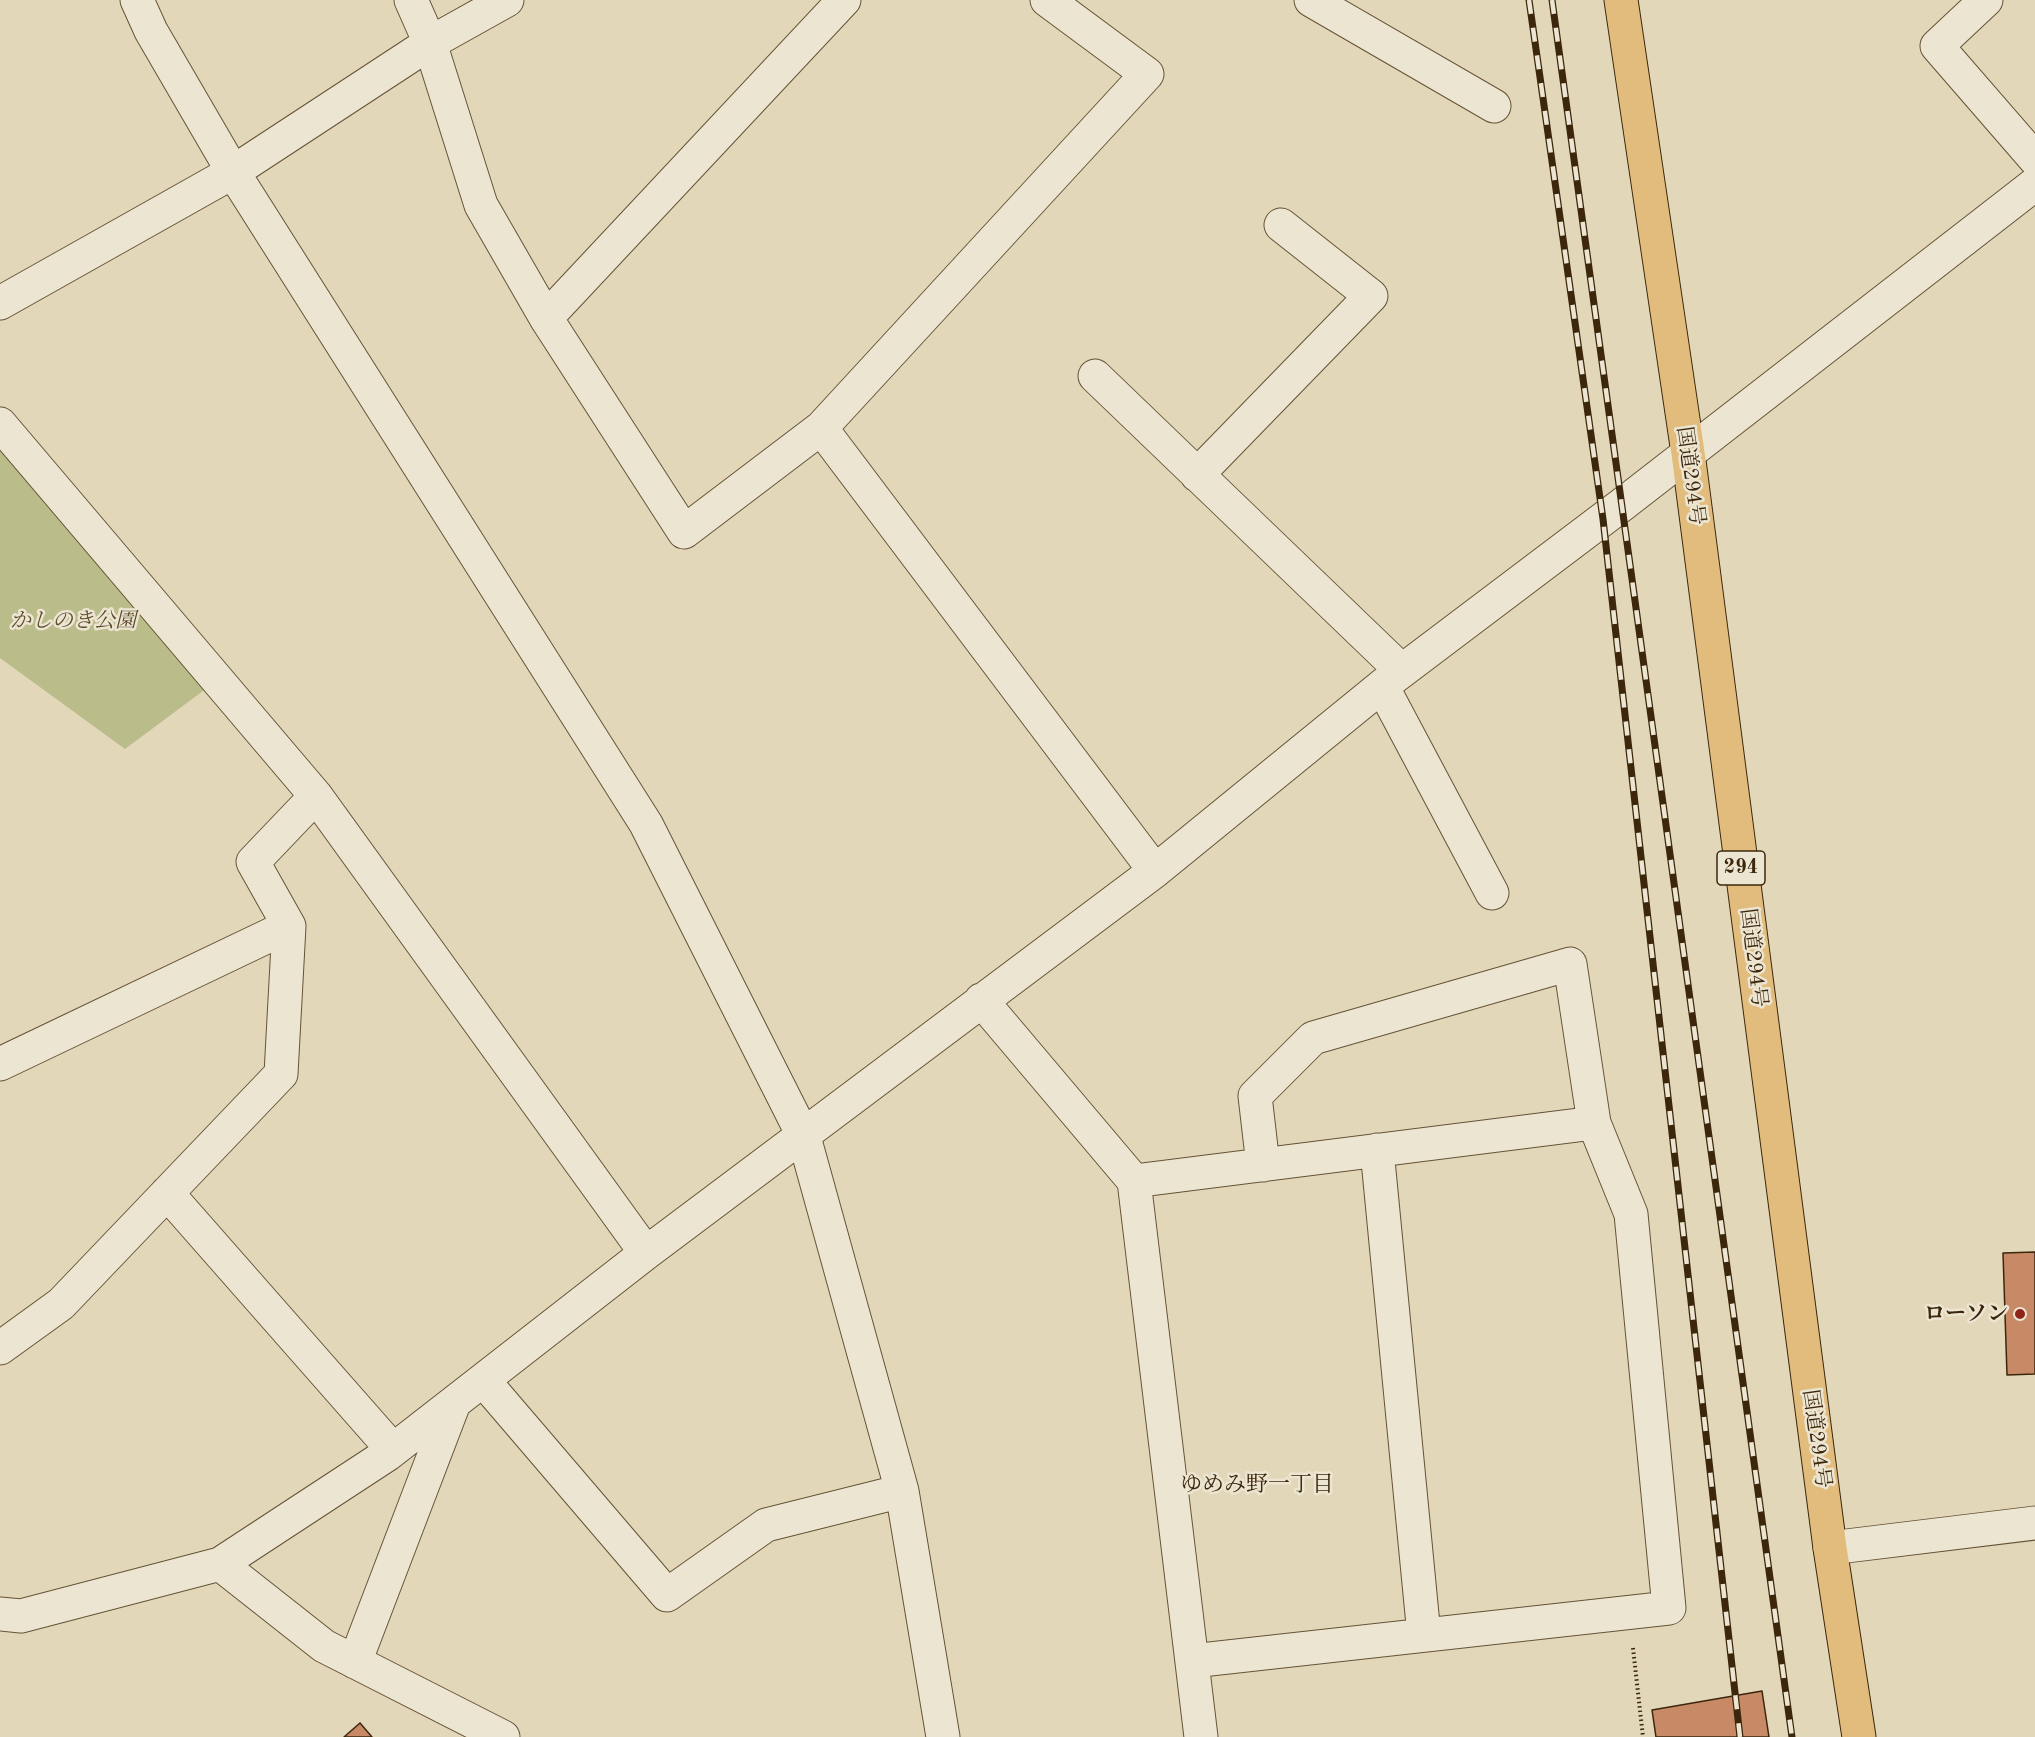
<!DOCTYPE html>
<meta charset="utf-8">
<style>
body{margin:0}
canvas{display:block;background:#e2d7b9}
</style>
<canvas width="2035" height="1737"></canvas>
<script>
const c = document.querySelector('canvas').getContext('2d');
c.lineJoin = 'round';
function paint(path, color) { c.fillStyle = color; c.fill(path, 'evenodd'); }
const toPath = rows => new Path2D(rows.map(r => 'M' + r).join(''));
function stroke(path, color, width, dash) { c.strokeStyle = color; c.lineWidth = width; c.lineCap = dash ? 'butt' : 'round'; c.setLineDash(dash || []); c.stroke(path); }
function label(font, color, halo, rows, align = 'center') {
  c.font = font + ' "Old Standard TT","Noto Serif JP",serif'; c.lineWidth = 5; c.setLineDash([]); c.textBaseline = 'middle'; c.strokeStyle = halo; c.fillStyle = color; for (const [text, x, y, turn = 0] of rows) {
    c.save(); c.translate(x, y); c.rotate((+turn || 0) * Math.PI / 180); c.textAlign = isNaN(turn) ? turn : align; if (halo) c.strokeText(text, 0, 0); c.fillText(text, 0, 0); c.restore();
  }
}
const green = toPath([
 [0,424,219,679,125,749,0,658]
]);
const building = toPath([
 [2035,1252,2035,1374,2007,1375,2003,1253,2035,1252],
 [1762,1691,1769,1737,1656,1737,1652,1710,1762,1691],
 [360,1723,372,1737,344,1737,360,1723]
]);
const path = toPath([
 [1633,1648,1643,1737]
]);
const minor = toPath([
 [137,0,151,31,233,172,646,824,804,1137,902,1491,943,1737],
 [411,0,430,43,481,205,546,318,684,532,821,428],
 [1047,0,1147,74,821,428,1155,871],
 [1311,0,1494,106],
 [1986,0,1937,46,2035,159],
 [0,303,233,172,430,43,507,0],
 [546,318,844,0],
 [1095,376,1402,671],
 [0,424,316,796,646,1253],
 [1197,475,1371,296,1281,225],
 [1382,686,1492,893],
 [981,1000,1134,1181,1201,1737],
 [0,1064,289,926],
 [1377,1150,1424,1635],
 [1263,1165,1255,1096,1313,1038,1570,964,1594,1123],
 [1134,1181,1594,1123,1631,1214,1669,1608,1192,1661],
 [167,1193,393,1450],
 [0,1348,61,1304,281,1074,289,926,253,862,316,796],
 [483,1380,667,1595,766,1525,902,1491],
 [1830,1548,2035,1523],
 [220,1564,324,1646,503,1737],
 [0,1614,21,1616,220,1564,388,1454,646,1253,1155,871,1382,686,1623,504,2035,184],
 [355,1662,454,1403]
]);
const highway = toPath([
 [1621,0,1688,453,1830,1548,1859,1737]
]);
const rail = toPath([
 [1529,0,1603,519,1740,1737],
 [1552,0,1792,1737]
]);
const markers = [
 [2020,1314,6,"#8f2418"]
];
const shields = [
 [1741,868,48]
];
const shieldNames = [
 ["294",1741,868]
];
const streetNames = [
 ["国道294号",1690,476,82],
 ["国道294号",1753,958,83],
 ["国道294号",1816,1439,82]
];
const parkNames = [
 ["かしのき公園",73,621]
];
const poiNames = [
 ["ローソン",2008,1314]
];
const neighbourhoodNames = [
 ["ゆめみ野一丁目",1257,1485]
];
paint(green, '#babc8a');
paint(building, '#c88967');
stroke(building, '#3c270c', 1.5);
stroke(minor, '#665337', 35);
stroke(highway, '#3c270c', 35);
stroke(path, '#3c270c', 4, [1.5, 3]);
stroke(minor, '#ece5d2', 33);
stroke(highway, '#e1bc7c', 33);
stroke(rail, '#3c270c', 7);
stroke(rail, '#ece5d2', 4.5, [14]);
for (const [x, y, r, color] of markers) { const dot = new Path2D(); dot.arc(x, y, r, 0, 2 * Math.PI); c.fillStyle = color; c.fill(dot); stroke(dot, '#ece5d2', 2); }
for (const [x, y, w] of shields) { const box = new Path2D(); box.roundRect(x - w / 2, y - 17, w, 34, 4.5); c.fillStyle = '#ece5d2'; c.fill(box); stroke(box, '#3c270c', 1.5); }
label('bold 20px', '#3c270c', null, shieldNames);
label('21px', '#3c270c', '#ece5d2', streetNames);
label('italic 21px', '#5c4c2c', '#ece5d2', parkNames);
label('bold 21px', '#3c270c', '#ece5d2', poiNames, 'right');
label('22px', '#3c270c', '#ece5d2', neighbourhoodNames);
</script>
